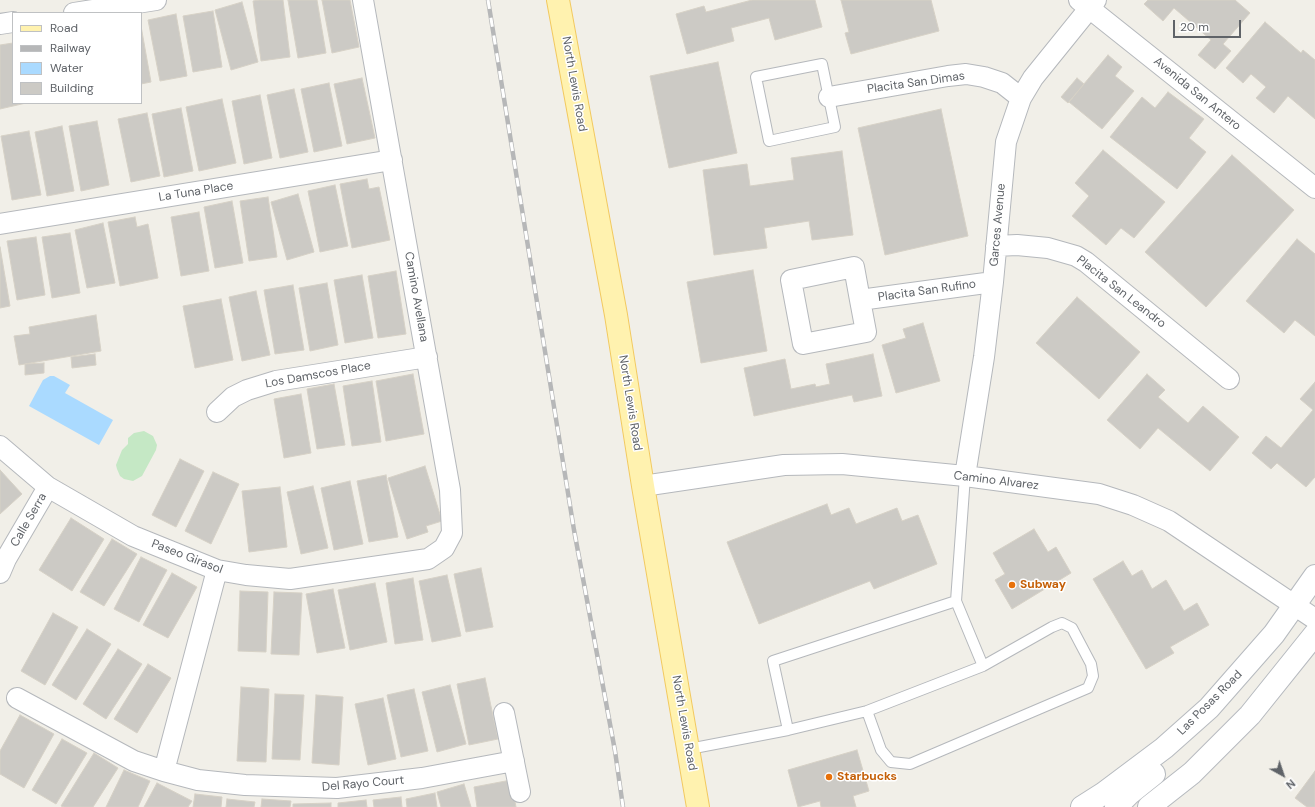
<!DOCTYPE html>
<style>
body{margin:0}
#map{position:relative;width:1315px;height:807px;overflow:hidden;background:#f1efe8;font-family:"DM Sans",sans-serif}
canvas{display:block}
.legend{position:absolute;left:12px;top:12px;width:130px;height:92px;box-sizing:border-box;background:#fff;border:1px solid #bfc1c3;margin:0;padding:5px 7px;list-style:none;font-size:12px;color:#5f6368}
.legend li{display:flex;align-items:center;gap:8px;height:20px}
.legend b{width:20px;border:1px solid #bfc1c3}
.north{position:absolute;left:1263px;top:755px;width:40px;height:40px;-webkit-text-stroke:3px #fff;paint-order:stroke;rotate:140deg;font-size:11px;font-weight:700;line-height:16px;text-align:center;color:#5f6368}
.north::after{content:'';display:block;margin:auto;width:14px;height:18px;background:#5f6368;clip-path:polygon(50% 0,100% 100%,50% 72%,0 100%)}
.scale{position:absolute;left:1173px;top:20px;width:68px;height:18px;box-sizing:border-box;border:2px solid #5f6368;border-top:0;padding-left:5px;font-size:12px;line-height:14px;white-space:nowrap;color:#5f6368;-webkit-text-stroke:3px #fff;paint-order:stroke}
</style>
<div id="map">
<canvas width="1315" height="807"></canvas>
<ul class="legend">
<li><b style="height:5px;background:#fff2af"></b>Road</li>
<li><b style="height:5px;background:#b6b7b8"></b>Railway</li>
<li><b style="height:11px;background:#aadaff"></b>Water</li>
<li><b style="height:11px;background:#cccac5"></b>Building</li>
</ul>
<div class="north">N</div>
<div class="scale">20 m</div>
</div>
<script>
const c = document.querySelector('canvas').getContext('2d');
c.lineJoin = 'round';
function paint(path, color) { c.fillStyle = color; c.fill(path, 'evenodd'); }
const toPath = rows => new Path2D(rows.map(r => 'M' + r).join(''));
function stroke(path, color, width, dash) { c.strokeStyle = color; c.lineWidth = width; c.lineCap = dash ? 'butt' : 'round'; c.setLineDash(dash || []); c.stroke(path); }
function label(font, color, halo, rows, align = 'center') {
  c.font = font + ' "DM Sans",sans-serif'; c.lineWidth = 3; c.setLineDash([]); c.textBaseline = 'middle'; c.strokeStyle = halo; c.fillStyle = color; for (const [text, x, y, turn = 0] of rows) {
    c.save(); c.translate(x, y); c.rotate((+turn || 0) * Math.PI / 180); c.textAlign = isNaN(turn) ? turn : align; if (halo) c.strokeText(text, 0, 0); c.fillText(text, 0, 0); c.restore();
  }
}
const green = toPath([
 [144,431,153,436,157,445,156,450,142,476,133,481,124,479,120,476,117,469,116,465,122,450,128,444,128,438,134,433]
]);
const water = toPath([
 [50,376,54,376,70,385,65,393,113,420,99,445,29,406,43,380]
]);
const building = toPath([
 [259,0,283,0,290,57,261,61,253,1,259,0],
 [288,0,317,0,326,53,298,58,288,0],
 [322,0,350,0,359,47,332,53,322,0],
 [752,0,815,0,822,27,775,40,769,18,731,28,734,41,687,54,676,14,704,6,706,12,752,0],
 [841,0,931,0,939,31,851,54,845,33,849,32,841,0],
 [1148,0,1235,0,1250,13,1223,44,1231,51,1215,69,1198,55,1211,40,1174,8,1163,21,1144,4,1148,0],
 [242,2,258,62,231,70,215,10,242,2],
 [213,11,222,67,193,72,183,16,213,11],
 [176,14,187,76,160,81,148,20,176,14],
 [1265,22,1301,53,1303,50,1315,60,1315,119,1288,96,1274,113,1256,98,1266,87,1251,74,1243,83,1226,68,1265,22],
 [141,26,151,82,141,84,141,26],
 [13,43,13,103,26,103,0,109,0,45,13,43],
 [1108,55,1122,67,1115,76,1134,91,1102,129,1069,102,1108,55],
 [718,62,737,153,669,168,650,76,718,62],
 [362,78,375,138,347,144,334,84,362,78],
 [1077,78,1084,84,1068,103,1061,97,1077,78],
 [329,83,342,146,314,152,301,89,329,83],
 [294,89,308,152,280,158,267,95,294,89],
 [1168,92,1204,119,1189,138,1206,152,1177,189,1110,137,1142,97,1155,108,1168,92],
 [260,95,272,158,244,164,232,101,260,95],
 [222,99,236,163,199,171,186,107,222,99],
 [181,108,193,171,164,177,152,114,181,108],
 [941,109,968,236,885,255,858,128,941,109],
 [147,113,160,176,131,182,118,119,147,113],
 [97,121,109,185,81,191,69,126,97,121],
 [62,126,74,191,47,196,35,132,62,126],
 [29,131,41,195,12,200,1,136,29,131],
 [1103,150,1165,202,1134,238,1121,228,1106,245,1072,216,1089,196,1075,183,1103,150],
 [842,151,853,235,812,240,809,221,764,228,767,248,714,255,703,170,747,164,750,186,794,180,791,158,842,151],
 [1232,155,1294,210,1206,307,1145,252,1232,155],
 [367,179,369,189,379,187,390,240,352,248,340,184,367,179],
 [335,185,348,246,320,252,308,191,335,185],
 [298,194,314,252,287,260,271,202,298,194],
 [268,197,277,257,249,261,240,201,268,197],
 [232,201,243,263,215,268,204,207,232,201],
 [199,212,209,271,181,276,171,217,199,212],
 [135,217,137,227,148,224,158,278,120,286,108,222,135,217],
 [103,223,115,283,87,288,75,230,103,223],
 [70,233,80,293,52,298,42,237,70,233],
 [36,237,45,295,17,300,7,241,36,237],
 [1297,239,1315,254,1315,336,1295,320,1284,333,1246,301,1297,239],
 [0,247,10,306,0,308,0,247],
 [753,270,767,351,701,363,687,282,753,270],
 [396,271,406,334,378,338,368,276,396,271],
 [362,275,373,338,345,343,334,280,362,275],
 [327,283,338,345,310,351,299,288,327,283],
 [293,285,304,350,275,354,264,290,293,285],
 [256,291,270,355,242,361,229,297,256,291],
 [1077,297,1140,352,1099,399,1036,343,1077,297],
 [221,299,233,360,195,368,183,306,221,299],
 [96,315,101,351,19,365,14,336,30,334,29,327,96,315],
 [923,323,940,381,896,393,882,345,906,338,903,329,923,323],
 [95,354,96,365,72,368,71,357,95,354],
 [873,354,882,396,854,402,852,395,754,416,744,368,785,359,791,389,815,384,816,387,830,384,826,364,873,354],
 [44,363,44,373,25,375,25,364,44,363],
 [413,374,424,434,386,441,376,381,413,374],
 [1147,374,1165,390,1158,397,1188,423,1203,406,1239,437,1210,471,1158,428,1140,449,1107,420,1147,374],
 [372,381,381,442,352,446,343,386,372,381],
 [1315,382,1315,477,1306,487,1277,463,1271,469,1252,453,1266,436,1281,448,1313,410,1300,399,1315,382],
 [334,384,345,445,317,449,307,389,334,384],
 [301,394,311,453,284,458,274,399,301,394],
 [180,459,204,471,176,527,152,515,180,459],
 [425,466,442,521,426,526,428,532,407,539,388,478,425,466],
 [0,470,22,494,0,514,0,470],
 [213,472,239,484,211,544,185,531,213,472],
 [386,475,398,537,369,542,357,481,386,475],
 [350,481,363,544,334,550,321,488,350,481],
 [313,486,328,548,301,554,287,492,313,486],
 [280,487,287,547,249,552,242,491,280,487],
 [827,504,831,515,849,508,856,524,897,508,902,521,918,515,937,564,874,589,870,581,759,624,727,542,827,504],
 [71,518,104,539,72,591,39,570,71,518],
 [1034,529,1048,552,1056,547,1071,573,1012,609,995,580,1005,574,993,553,1034,529],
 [112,539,137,554,104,606,80,592,112,539],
 [141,557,167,570,139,622,114,609,141,557],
 [1123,561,1132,576,1142,570,1152,589,1166,580,1184,611,1197,603,1209,625,1170,647,1174,653,1146,669,1093,579,1123,561],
 [481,568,493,627,466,632,454,574,481,568],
 [172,573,197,587,168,638,143,625,172,573],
 [447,575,461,636,432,642,419,581,447,575],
 [413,578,423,640,395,644,386,583,413,578],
 [375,583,387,642,350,650,338,590,375,583],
 [333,589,345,648,317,653,306,594,333,589],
 [240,591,268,592,266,652,238,651,240,591],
 [274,592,302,593,299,655,271,654,274,592],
 [53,613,78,627,45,685,21,671,53,613],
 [87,629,111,644,76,700,52,685,87,629],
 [118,649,142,664,106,719,83,704,118,649],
 [148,664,171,678,137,733,114,719,148,664],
 [485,678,498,739,469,745,457,684,485,678],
 [450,685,466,744,437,752,422,692,450,685],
 [241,687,269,689,266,762,237,761,241,687],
 [414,689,428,751,401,757,387,695,414,689],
 [275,694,304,695,300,760,272,759,275,694],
 [316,695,343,697,339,765,312,763,316,695],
 [383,698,396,759,368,765,355,704,383,698],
 [20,715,54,734,24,788,0,774,0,751,20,715],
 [62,739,87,753,56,804,32,790,62,739],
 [857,750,869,791,853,796,856,807,821,807,820,801,798,807,788,770,857,750],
 [94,753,118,768,93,807,64,807,61,806,94,753],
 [124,770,150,781,138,807,106,807,124,770],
 [1315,771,1315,807,1307,807,1295,798,1315,771],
 [511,780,516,807,477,807,474,787,511,780],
 [157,783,192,801,188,807,144,807,157,783],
 [464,784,471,807,441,807,437,792,464,784],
 [435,793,437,807,407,807,406,799,435,793],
 [195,794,222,797,221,807,193,807,195,794],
 [401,797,402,807,374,807,373,800,401,797],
 [227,799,255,802,254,807,226,807,227,799],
 [262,799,291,801,290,807,261,807,262,799],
 [366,800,367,807,338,807,338,803,366,800],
 [331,803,331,807,293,807,293,804,331,803]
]);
const service = toPath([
 [822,64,835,127,769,141,756,77,822,64],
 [956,601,773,661,788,730,867,711,881,750,891,762,910,764,1088,688,1093,676,1091,664,1072,628,1062,623,1052,627,983,666,956,601,965,476],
 [867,711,983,666],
 [689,749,788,730]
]);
const minor = toPath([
 [1079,0,1315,188],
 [74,13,156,0],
 [0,24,13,22],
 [829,97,948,76,966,74,984,77,1002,83,1021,98],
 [0,224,392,160],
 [996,246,1017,245,1048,248,1076,256,1086,262,1229,379],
 [860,300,854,267,791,280,803,344,866,332,860,300,993,282],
 [217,412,233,397,247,390,276,381,427,357],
 [0,446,48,487,133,536,217,570,246,575,290,579,428,559,444,548,452,533,450,490,363,0],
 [965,476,984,357,993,282,1006,142,1021,98,1033,78,1096,0],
 [643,486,784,465,842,464,965,476,1099,494,1133,505,1169,521,1315,619],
 [0,573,6,559,48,487],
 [17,698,134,761,164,771,198,780,245,785,337,788,422,778,514,761],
 [504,713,520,792],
 [164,771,217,570]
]);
const secondary = toPath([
 [1082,807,1104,793,1164,748,1209,708,1274,634,1315,576],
 [1116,807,1129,794,1154,774],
 [1149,807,1192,773,1250,715,1315,634]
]);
const primary = toPath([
 [558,0,616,315,643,486,698,807]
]);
const rail = toPath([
 [488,0,574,530,615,751,623,807]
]);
const markers = [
 [1012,585,4,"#e8710a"],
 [829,777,4,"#e8710a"]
];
const streetNames = [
 ["Placita San Dimas",916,83,-8],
 ["North Lewis Road",574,84,80],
 ["Avenida San Antero",1197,94,39],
 ["La Tuna Place",196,192,-9],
 ["Garces Avenue",998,225,-85],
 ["Placita San Rufino",927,291,-8],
 ["Placita San Leandro",1121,292,38],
 ["Camino Avellana",416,297,80],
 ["Los Damscos Place",318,375,-10],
 ["North Lewis Road",630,403,81],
 ["Camino Alvarez",996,481,7],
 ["Calle Serra",29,520,-60],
 ["Paseo Girasol",187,557,21],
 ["Las Posas Road",1210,703,-45],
 ["North Lewis Road",684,723,80],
 ["Del Rayo Court",363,784,-5]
];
const foodNames = [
 ["Subway",1020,585],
 ["Starbucks",837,777]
];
paint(green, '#c5e8c5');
paint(water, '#aadaff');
paint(building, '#cccac5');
stroke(building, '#d6d1c6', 1);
stroke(service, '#b5b8bc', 12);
stroke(minor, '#b5b8bc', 22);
stroke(secondary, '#b6babf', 24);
stroke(primary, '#f2c960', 24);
stroke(service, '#fff', 10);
stroke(minor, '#fff', 20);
stroke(secondary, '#fff', 22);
stroke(primary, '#fff2af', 22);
stroke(rail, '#b6b7b8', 4.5);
stroke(rail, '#fff', 3, [9]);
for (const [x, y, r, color] of markers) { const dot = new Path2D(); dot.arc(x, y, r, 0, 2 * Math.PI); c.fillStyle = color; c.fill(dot); stroke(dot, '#fff', 1.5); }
label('12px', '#5f6368', '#fff', streetNames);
label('bold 12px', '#c56008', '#fff', foodNames, 'left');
</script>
